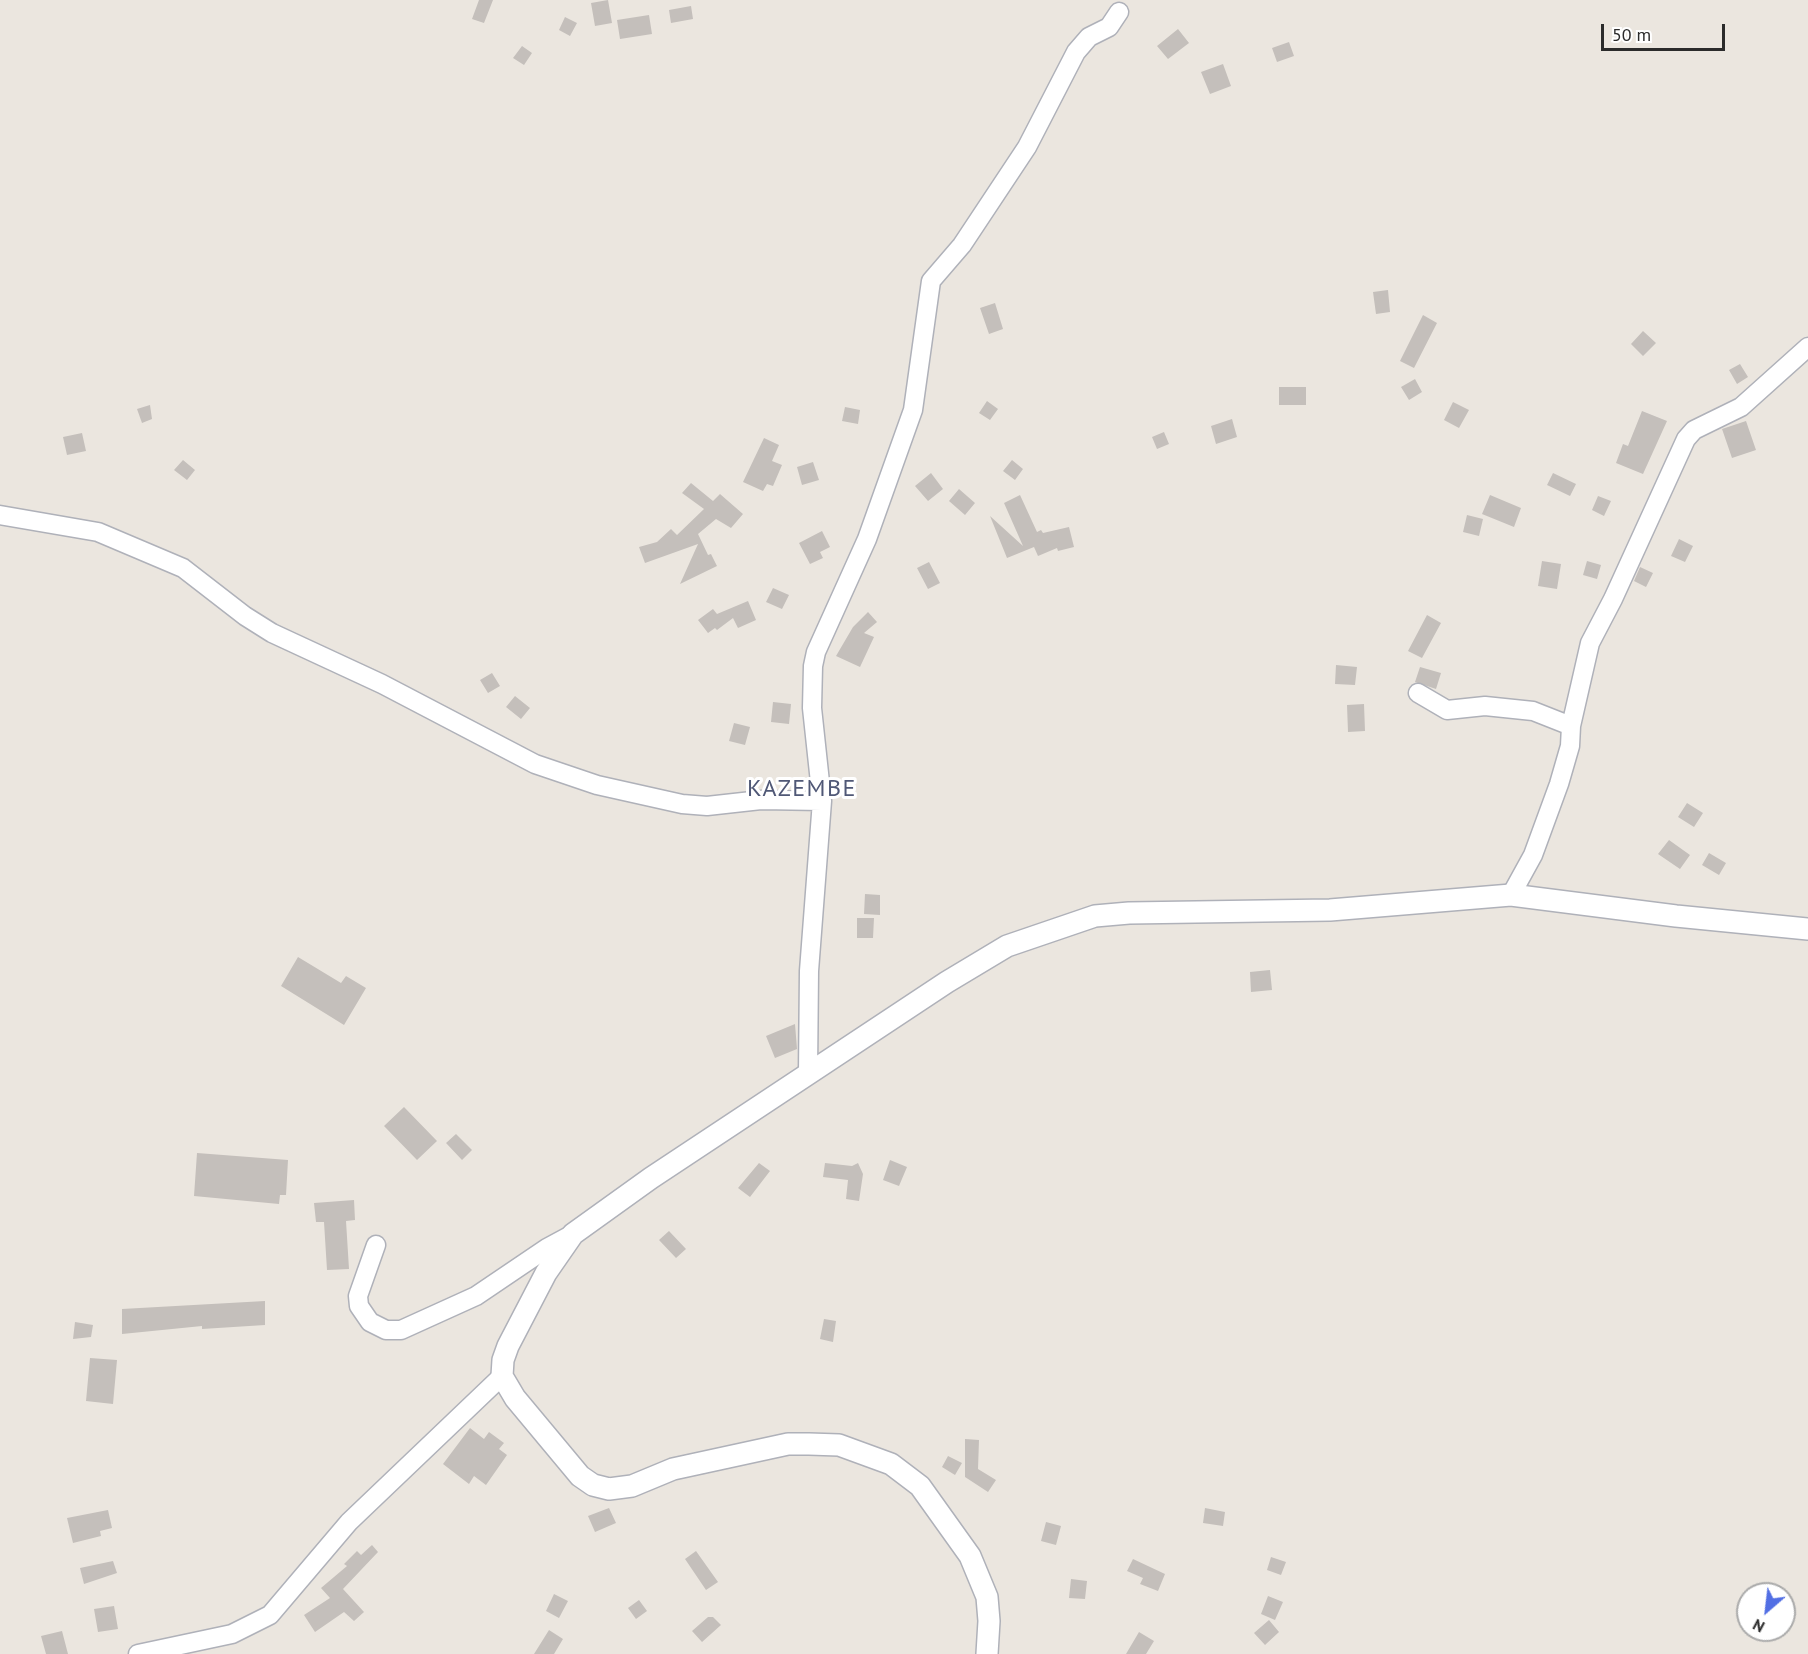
<!DOCTYPE html>
<style>
body{margin:0}
#map{position:relative;width:1808px;height:1654px;overflow:hidden;background:#ebe6df;font-family:"PT Sans",sans-serif}
canvas{display:block}
.north{position:absolute;left:1736px;top:1582px;width:60px;height:60px;box-sizing:border-box;background:#fff;border:2px solid #aaa;border-radius:50%;rotate:208deg;font-size:16px;font-weight:700;line-height:24px;text-align:center;color:#2b2b2b}
.north::after{content:'';display:block;margin:auto;width:21px;height:27px;background:#526fe4;clip-path:polygon(50% 0,100% 100%,50% 72%,0 100%)}
.scale{position:absolute;left:1601px;top:24px;width:124px;height:27px;box-sizing:border-box;border:3px solid #2b2b2b;border-top:0;padding-left:8px;font-size:18px;line-height:21px;white-space:nowrap;color:#2b2b2b;-webkit-text-stroke:4px #fff;paint-order:stroke}
</style>
<div id="map">
<canvas width="1808" height="1654"></canvas>
<div class="north">N</div>
<div class="scale">50 m</div>
</div>
<script>
const c = document.querySelector('canvas').getContext('2d');
c.lineJoin = 'round';
function paint(path, color) { c.fillStyle = color; c.fill(path, 'evenodd'); }
const toPath = rows => new Path2D(rows.map(r => 'M' + r).join(''));
function stroke(path, color, width, dash) { c.strokeStyle = color; c.lineWidth = width; c.lineCap = dash ? 'butt' : 'round'; c.setLineDash(dash || []); c.stroke(path); }
function label(font, color, halo, rows, align = 'center') {
  c.font = font + ' "PT Sans",sans-serif'; c.lineWidth = 6; c.setLineDash([]); c.textBaseline = 'middle'; c.strokeStyle = halo; c.fillStyle = color; for (const [text, x, y, turn = 0] of rows) {
    c.save(); c.translate(x, y); c.rotate((+turn || 0) * Math.PI / 180); c.textAlign = isNaN(turn) ? turn : align; if (halo) c.strokeText(text, 0, 0); c.fillText(text, 0, 0); c.restore();
  }
}
const building = toPath([
 [479,0,493,0,484,23,472,19],
 [608,0,612,23,595,26,591,3],
 [691,6,693,19,671,23,669,10],
 [649,15,652,34,620,39,617,20],
 [565,17,577,23,570,36,559,30],
 [1178,29,1189,43,1168,59,1157,46],
 [1289,42,1294,56,1277,62,1272,48],
 [522,46,532,53,524,65,513,58],
 [1223,64,1231,86,1210,94,1201,72],
 [1388,290,1390,312,1376,314,1373,292],
 [995,303,1003,329,989,334,980,308],
 [1423,315,1437,323,1414,368,1400,361],
 [1643,331,1656,343,1643,356,1631,344],
 [1740,364,1748,377,1737,384,1729,370],
 [1415,379,1422,392,1409,400,1401,387],
 [1279,387,1306,387,1306,405,1279,405],
 [987,401,998,409,990,420,979,413],
 [1453,402,1469,410,1459,428,1444,420],
 [150,405,152,419,142,423,137,409],
 [845,407,860,410,858,424,842,421],
 [1642,411,1667,421,1643,474,1616,463,1623,444,1628,446],
 [1232,419,1237,437,1216,444,1211,426],
 [1746,421,1756,450,1732,458,1722,429],
 [1164,432,1169,444,1157,449,1152,437],
 [82,433,86,451,67,455,63,437],
 [764,438,779,445,772,461,782,465,773,486,767,484,763,491,743,482],
 [183,460,195,470,187,480,174,470],
 [1012,460,1023,469,1015,480,1003,471],
 [813,462,819,480,802,485,797,467],
 [931,473,943,489,928,501,915,486],
 [1553,473,1576,484,1570,496,1547,485],
 [691,483,713,501,720,494,743,514,731,528,716,519,698,534,708,555,711,554,717,566,680,584,698,544,645,563,639,547,657,542,671,529,677,535,704,509,682,493],
 [959,489,975,503,965,515,949,501],
 [1020,495,1037,532,1041,530,1043,533,1069,527,1074,547,1058,551,1057,548,1038,556,1034,547,1007,558,990,516,1023,546,1004,503],
 [1490,495,1521,508,1514,527,1482,514],
 [1598,496,1611,501,1604,516,1592,510],
 [1467,515,1483,519,1479,536,1463,532],
 [822,531,830,547,820,552,823,558,810,564,799,543],
 [1679,539,1693,546,1685,562,1671,556],
 [1542,561,1561,564,1557,589,1538,586],
 [1587,561,1601,565,1597,579,1583,575],
 [929,562,940,583,928,589,917,568],
 [1640,567,1653,573,1646,587,1634,581],
 [773,588,789,595,782,609,766,602],
 [748,601,756,620,738,628,733,618,717,630,715,628,708,633,698,620,713,609,717,614],
 [868,612,877,622,864,633,874,637,860,667,836,656,853,627],
 [1427,615,1441,623,1422,658,1408,651],
 [1336,665,1357,667,1355,685,1335,684],
 [1420,667,1441,673,1436,689,1415,682],
 [492,673,500,686,488,693,480,680],
 [515,696,530,708,521,719,506,707],
 [773,702,791,704,789,724,771,722],
 [1364,704,1365,731,1348,732,1347,705],
 [734,723,750,727,745,745,729,741],
 [1687,803,1703,813,1694,827,1678,817],
 [1669,840,1690,855,1680,869,1658,854],
 [1709,853,1726,863,1719,875,1702,865],
 [865,894,880,895,880,915,864,914],
 [857,918,874,918,873,938,857,938],
 [298,957,341,983,346,976,366,988,344,1025,281,986],
 [1270,970,1272,990,1251,992,1250,972],
 [795,1024,797,1049,775,1058,766,1036],
 [404,1107,437,1141,417,1160,384,1126],
 [456,1134,472,1150,462,1160,446,1143],
 [197,1153,288,1160,286,1195,280,1195,279,1204,194,1196],
 [890,1160,907,1167,899,1186,883,1180],
 [759,1163,770,1171,750,1197,738,1188],
 [825,1163,852,1166,858,1163,863,1174,859,1201,846,1199,848,1180,823,1177],
 [354,1200,355,1220,346,1221,349,1269,327,1270,324,1222,316,1222,314,1203],
 [669,1231,686,1249,676,1258,659,1240],
 [265,1301,265,1325,202,1329,202,1326,122,1334,122,1309],
 [824,1319,836,1321,833,1342,820,1339],
 [75,1322,93,1325,91,1337,73,1339],
 [90,1358,117,1360,113,1404,86,1401],
 [470,1428,484,1439,489,1432,504,1443,499,1449,507,1455,486,1485,474,1476,469,1484,443,1464],
 [965,1439,979,1440,978,1469,996,1480,988,1492,965,1477],
 [948,1456,962,1463,955,1475,942,1467],
 [609,1508,616,1523,595,1532,588,1516],
 [1205,1508,1225,1512,1223,1526,1203,1523],
 [108,1510,112,1528,100,1531,101,1536,73,1543,67,1518],
 [1046,1522,1061,1526,1056,1545,1041,1541],
 [372,1545,378,1552,343,1589,364,1612,354,1621,344,1612,315,1632,304,1615,330,1598,321,1588,347,1566,344,1564,357,1551,361,1555],
 [696,1551,718,1582,706,1590,685,1559],
 [1271,1557,1286,1562,1281,1575,1267,1570],
 [1133,1559,1165,1574,1158,1591,1140,1584,1143,1578,1127,1571],
 [113,1561,117,1573,84,1584,80,1568],
 [1071,1579,1087,1581,1085,1599,1069,1598],
 [554,1594,568,1601,559,1618,546,1611],
 [1268,1596,1283,1602,1275,1620,1261,1614],
 [639,1600,647,1611,636,1619,628,1608],
 [114,1606,118,1629,98,1632,94,1609],
 [708,1617,713,1617,721,1625,702,1642,692,1631],
 [1269,1620,1279,1632,1265,1645,1254,1633],
 [549,1630,563,1639,554,1654,534,1654],
 [62,1631,68,1654,46,1654,41,1636],
 [1139,1632,1154,1641,1146,1654,1126,1654]
]);
const minor = toPath([
 [0,515,98,532,183,568,245,616,272,633,382,684,535,764,597,785,682,804,707,806,761,800,822,801],
 [1418,693,1447,710,1485,706,1533,711,1571,726,1570,746,1559,784,1533,855,1511,895],
 [1571,726,1590,643,1613,599,1686,439,1694,430,1741,407,1808,347],
 [808,1073,809,971,822,801,812,708,813,666,816,652,867,539,913,410,931,281,962,245,1027,147,1076,52,1089,37,1109,27,1119,12],
 [376,1245,358,1296,359,1306,370,1322,386,1330,401,1330,476,1296,547,1248,573,1234],
 [138,1654,232,1634,270,1615,349,1522,502,1376]
]);
const tertiary = toPath([
 [987,1654,989,1621,987,1597,970,1556,920,1486,891,1464,839,1445,809,1444,788,1444,673,1469,632,1486,609,1489,593,1485,580,1476,515,1398,502,1376,503,1360,508,1346,546,1273,573,1234,651,1178,947,982,1007,946,1095,916,1129,913,1330,910,1511,895,1676,916,1808,929]
]);
const quarterNames = [
 ["KAZEMBE",802,789]
];
paint(building, '#c4bfbb');
stroke(minor, '#afb1b9', 21);
stroke(tertiary, '#afb1b9', 24);
stroke(minor, '#fff', 18);
stroke(tertiary, '#fff', 21);
c.letterSpacing = '1.5px';
label('24px', '#505876', '#fff', quarterNames);
c.letterSpacing = '0px';
</script>
